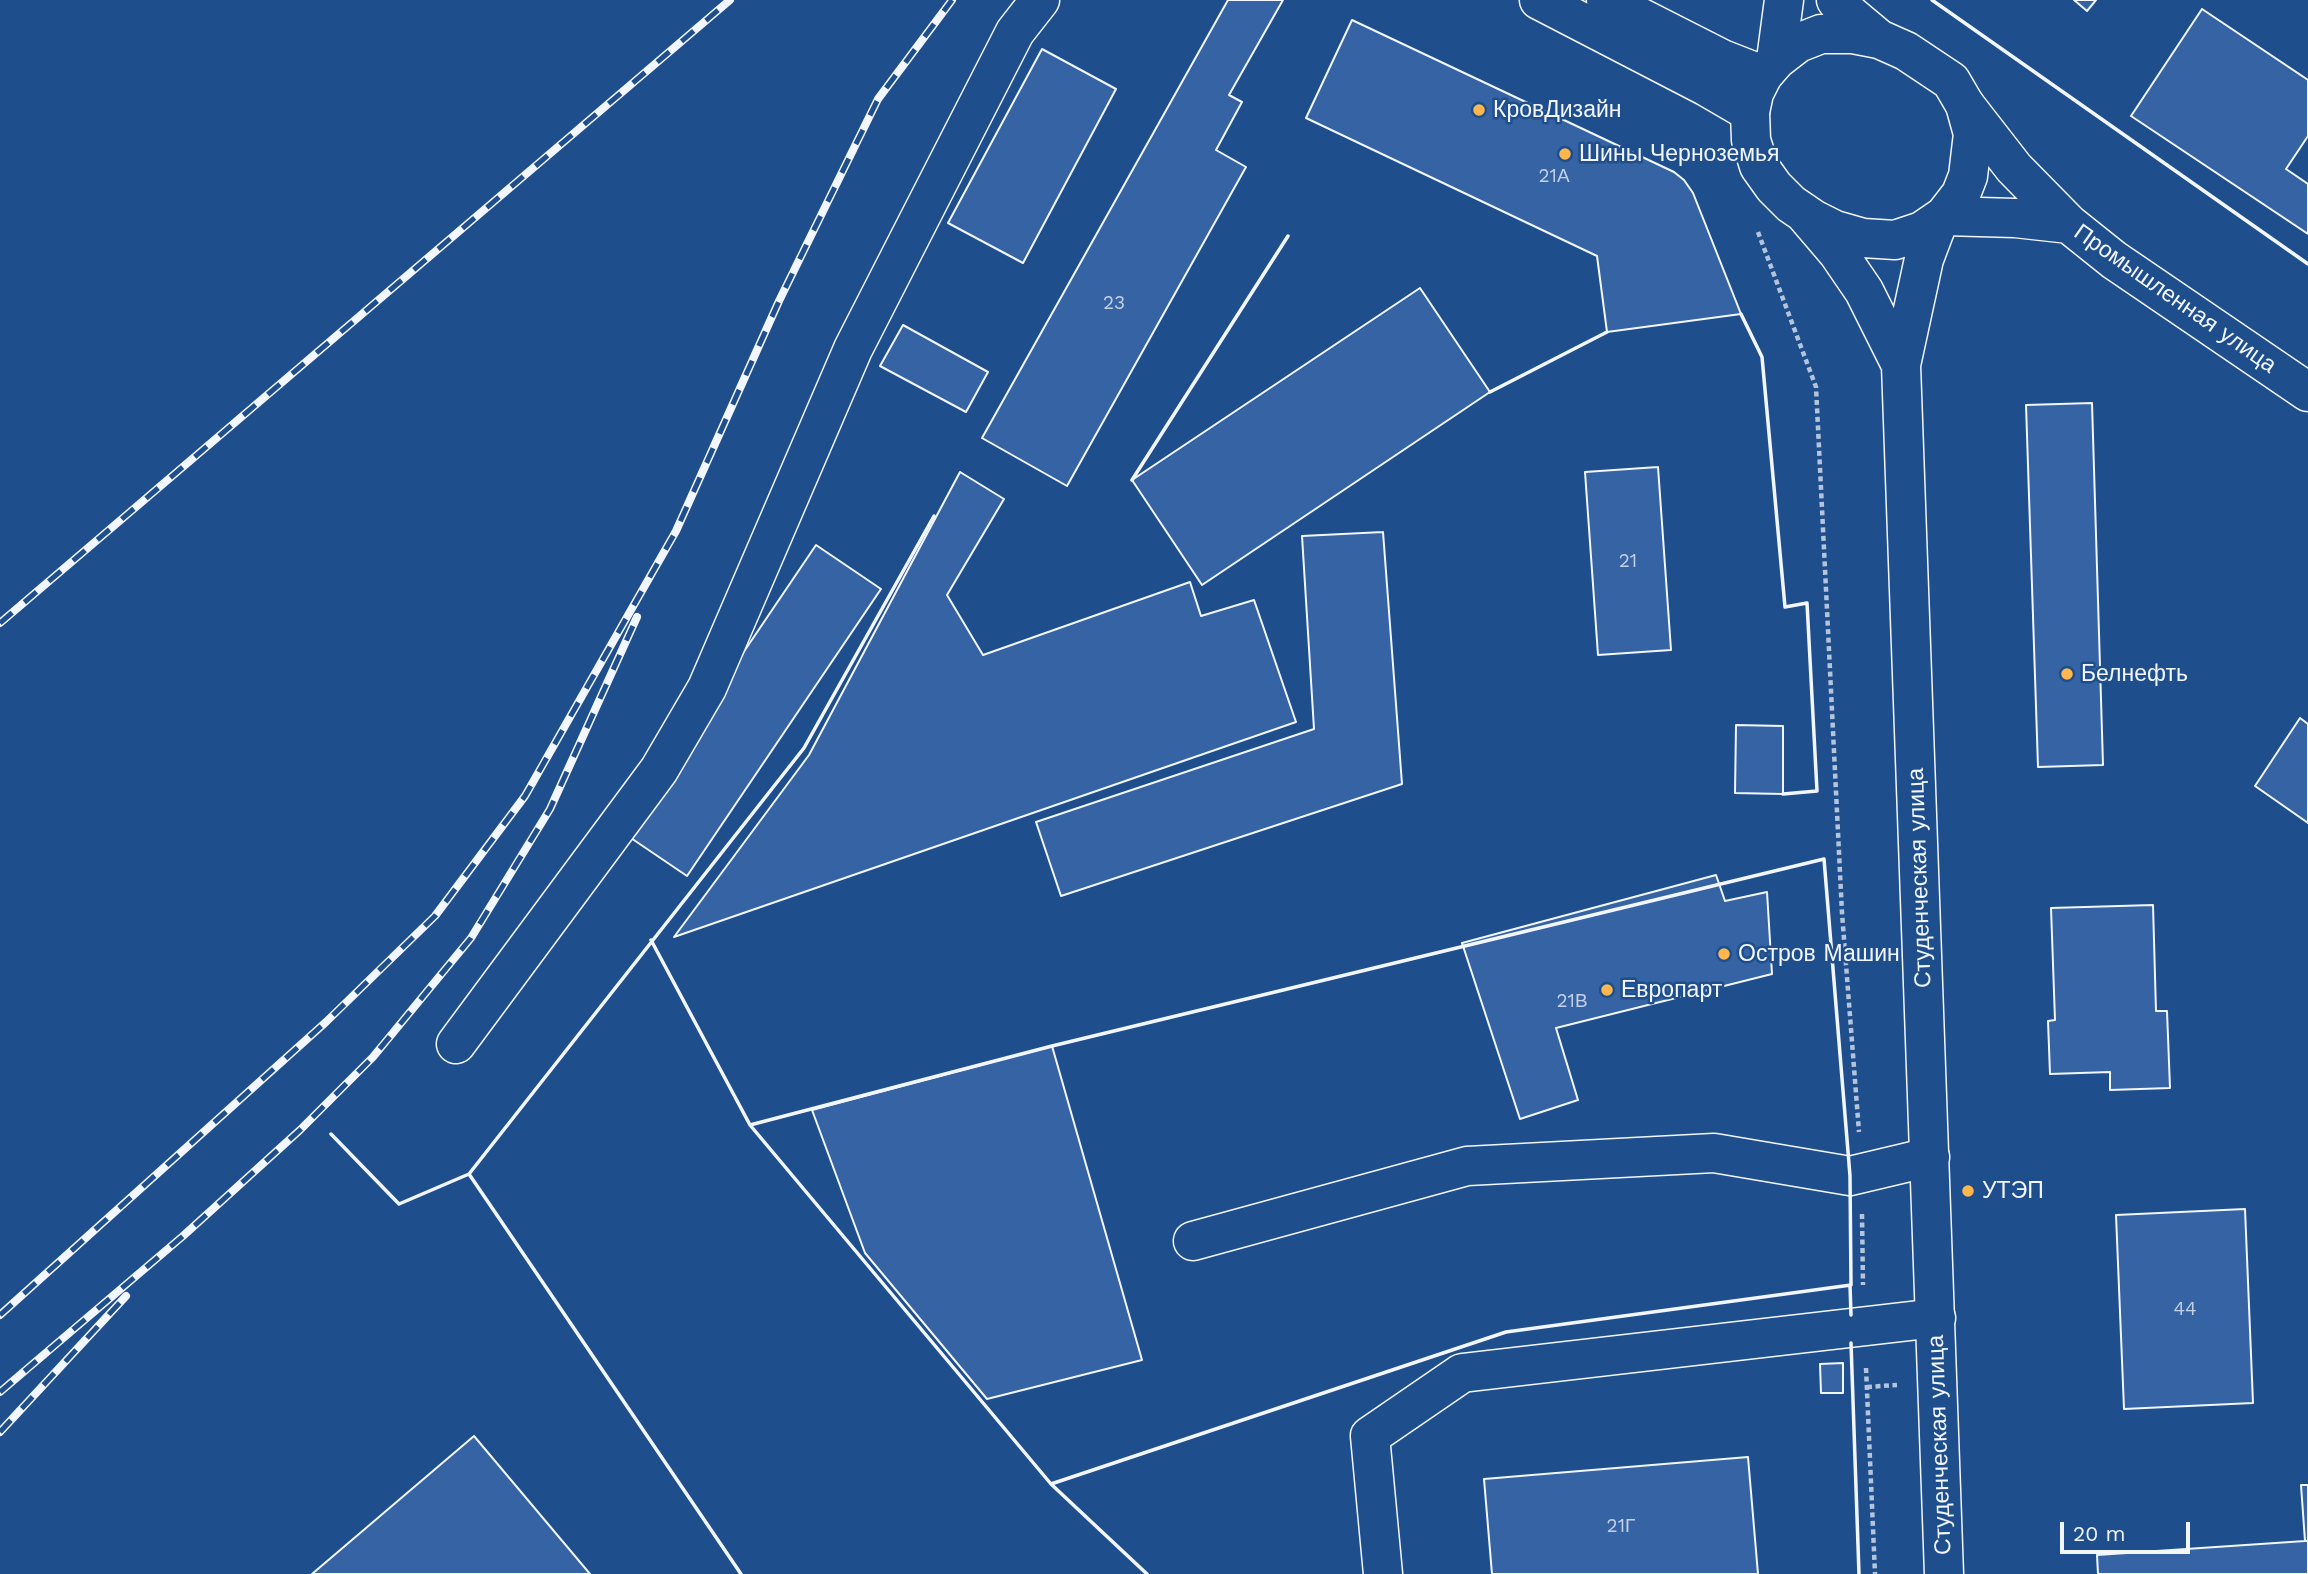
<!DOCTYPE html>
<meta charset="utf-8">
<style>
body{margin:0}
#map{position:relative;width:2308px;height:1574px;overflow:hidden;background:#1f4e8c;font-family:"Work Sans",sans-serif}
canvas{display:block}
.scale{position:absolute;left:2060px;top:1522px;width:130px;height:32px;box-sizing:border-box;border:4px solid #f2f6ff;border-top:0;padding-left:9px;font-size:21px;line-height:24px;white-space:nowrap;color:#f2f6ff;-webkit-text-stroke:5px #1f4e8c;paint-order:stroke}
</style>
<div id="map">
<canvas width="2308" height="1574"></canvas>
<div class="scale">20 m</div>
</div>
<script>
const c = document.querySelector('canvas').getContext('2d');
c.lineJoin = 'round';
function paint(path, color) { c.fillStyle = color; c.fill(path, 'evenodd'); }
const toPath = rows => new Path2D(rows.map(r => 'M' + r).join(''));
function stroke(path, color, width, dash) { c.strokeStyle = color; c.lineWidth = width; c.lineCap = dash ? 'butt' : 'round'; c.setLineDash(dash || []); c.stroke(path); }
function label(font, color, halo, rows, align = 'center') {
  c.font = font + ' "Work Sans",sans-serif'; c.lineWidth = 5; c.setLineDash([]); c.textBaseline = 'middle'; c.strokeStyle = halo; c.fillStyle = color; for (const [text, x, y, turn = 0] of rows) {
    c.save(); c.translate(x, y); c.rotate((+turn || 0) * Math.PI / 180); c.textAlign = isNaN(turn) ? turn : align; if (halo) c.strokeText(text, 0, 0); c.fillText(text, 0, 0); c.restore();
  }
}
const building = toPath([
 [1228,0,1283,0,1229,95,1242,102,1216,150,1246,167,1067,486,982,438,1228,0],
 [2074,0,2096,0,2087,11,2074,0],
 [2202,9,2308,80,2308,136,2286,169,2308,184,2308,234,2131,116,2202,9],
 [1352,20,1674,172,1684,180,1693,193,1741,314,1607,332,1597,256,1306,118,1352,20],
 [1042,49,1116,89,1023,263,948,223,1042,49],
 [1420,288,1490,392,1202,585,1132,480,1420,288],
 [903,325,988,372,966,412,880,366,903,325],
 [2092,403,2103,765,2038,767,2026,405,2092,403],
 [1658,467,1671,650,1598,655,1585,472,1658,467],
 [960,472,1004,499,947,595,983,655,1190,582,1201,616,1254,600,1296,722,674,937,809,755,960,472],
 [1383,532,1402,784,1061,896,1036,822,1314,729,1302,536,1383,532],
 [816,545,881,589,687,876,622,832,816,545],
 [2300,718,2308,724,2308,823,2255,786,2300,718],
 [1736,725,1783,726,1783,794,1735,793,1736,725],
 [1716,875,1725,901,1767,892,1772,974,1556,1028,1578,1100,1520,1119,1462,943,1716,875],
 [2153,905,2156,1011,2167,1011,2170,1088,2110,1090,2110,1072,2050,1074,2048,1021,2055,1020,2051,908,2153,905],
 [1052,1046,1142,1360,987,1399,865,1253,812,1110,1052,1046],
 [2245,1209,2253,1403,2124,1409,2116,1215,2245,1209],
 [1843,1363,1843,1393,1821,1393,1820,1364,1843,1363],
 [474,1436,590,1574,312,1574,474,1436],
 [1748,1457,1758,1574,1492,1574,1484,1479,1748,1457],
 [2301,1485,2308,1485,2308,1541,2305,1541,2301,1485],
 [2305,1541,2308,1541,2308,1574,2098,1574,2097,1555,2305,1541]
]);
const path = toPath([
 [1758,232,1816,387,1842,913,1859,1132],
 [1862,1214,1863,1285],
 [1866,1368,1875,1574],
 [1867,1387,1897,1385]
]);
const minor = toPath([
 [1539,0,1707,87,1750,112],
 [1606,0,1722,59,1763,75],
 [1965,105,2014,168,2069,224,2114,260,2308,392],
 [1944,216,2015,218,2069,224],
 [456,1044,659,770,707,688,853,349,1015,32,1040,0],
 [1193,1241,1467,1166,1714,1153,1850,1176,1930,1157],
 [1383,1574,1370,1436,1462,1373,1936,1318]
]);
const major = toPath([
 [1836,0,1842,8,1879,39],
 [1821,34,1853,34,1879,39,1906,51,1951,81,1965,105,1973,134,1968,176,1961,194,1944,216,1922,231,1895,240,1863,238,1835,230,1813,219,1791,204,1774,187,1759,166,1751,140,1750,112,1754,93,1763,75,1776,60,1798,43,1821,34],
 [1776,60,1784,0],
 [1803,212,1838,253,1864,291,1901,365,1944,1574],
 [1901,365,1924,259,1938,222]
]);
const rail = toPath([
 [0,623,730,0],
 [0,1315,326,1022,435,916,525,796,676,531,779,301,878,99,952,0],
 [0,1392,183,1236,300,1130,373,1057,471,938,550,809,637,617],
 [0,1432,126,1296]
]);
const wall = toPath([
 [1932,0,2308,264],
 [1741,314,1762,357,1785,607,1807,603,1817,791,1783,794],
 [1490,392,1607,332],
 [1132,480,1288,236],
 [1824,859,1850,1176,1851,1285,1506,1332,1051,1484,750,1125,1052,1046,1824,859],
 [651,940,750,1125],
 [331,1134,399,1204,469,1174,804,748,934,516],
 [469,1174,741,1574],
 [1850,1285,1851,1315],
 [1851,1343,1859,1574],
 [1051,1484,1147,1574]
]);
const markers = [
 [1479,110,7,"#ffb74d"],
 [1565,154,7,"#ffb74d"],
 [2067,674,7,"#ffb74d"],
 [1724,954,7,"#ffb74d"],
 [1607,990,7,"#ffb74d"],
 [1968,1191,7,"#ffb74d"]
];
const numberNames = [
 ["21А",1554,176],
 ["23",1114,303],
 ["21",1628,561],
 ["21В",1572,1001],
 ["44",2185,1309],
 ["21Г",1621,1526]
];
const poiNames = [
 ["КровДизайн",1493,110],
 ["Шины Черноземья",1579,154],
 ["Белнефть",2081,674],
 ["Остров Машин",1738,954],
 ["Европарт",1621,990],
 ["УТЭП",1982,1191]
];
const streetNames = [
 ["Промышленная улица",2175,299,35],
 ["Студенческая улица",1920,878,-92],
 ["Студенческая улица",1940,1445,-92]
];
paint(building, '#3563a3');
stroke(building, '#f2f6ff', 2);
stroke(minor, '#f2f6ff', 41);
stroke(major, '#f2f6ff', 41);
stroke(path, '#b3c4dc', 4.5, [5, 3.5]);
stroke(minor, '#1f4e8c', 38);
stroke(major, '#1f4e8c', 38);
stroke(rail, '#f2f6ff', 8);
stroke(rail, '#1f4e8c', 5, [16]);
stroke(wall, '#f2f6ff', 3.5);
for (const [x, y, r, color] of markers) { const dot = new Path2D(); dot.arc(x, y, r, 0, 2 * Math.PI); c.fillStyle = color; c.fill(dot); stroke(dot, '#1f4e8c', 2.5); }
label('19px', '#c3d1e8', null, numberNames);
label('23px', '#f2f6ff', '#1f4e8c', poiNames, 'left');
label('23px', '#f2f6ff', '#1f4e8c', streetNames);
</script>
